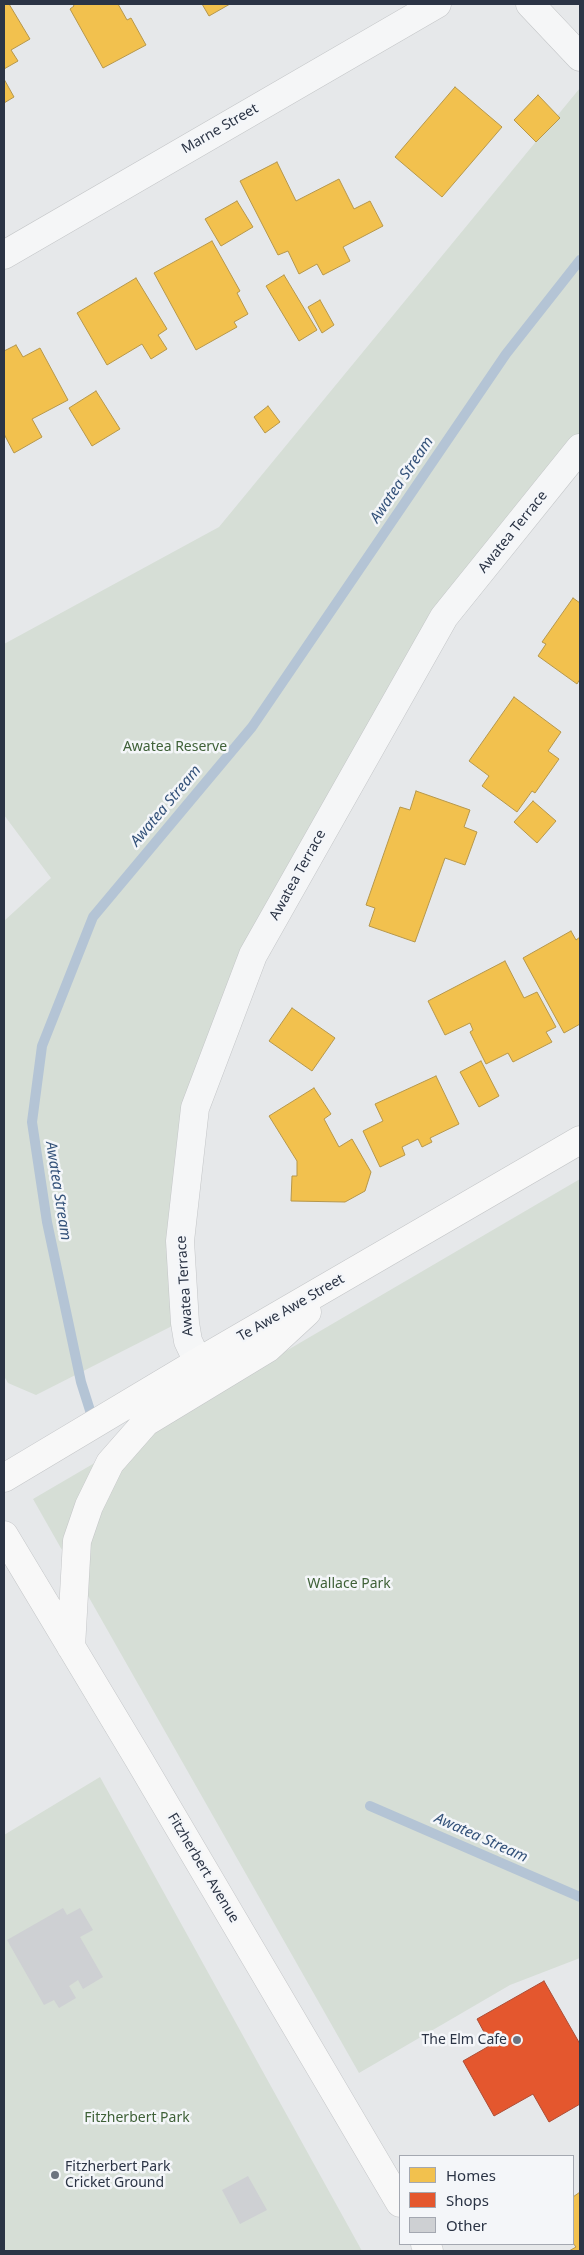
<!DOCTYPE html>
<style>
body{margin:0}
#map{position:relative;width:584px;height:2255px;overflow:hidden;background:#e6e8ea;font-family:"Noto Sans",sans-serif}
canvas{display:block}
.frame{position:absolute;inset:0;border:5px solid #2b3445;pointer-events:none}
.legend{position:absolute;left:399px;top:2155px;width:175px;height:90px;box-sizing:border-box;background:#f4f6f9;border:1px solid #a4a8b1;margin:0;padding:6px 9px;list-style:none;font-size:15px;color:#2b3445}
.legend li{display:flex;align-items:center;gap:10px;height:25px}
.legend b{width:25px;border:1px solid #a4a8b1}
</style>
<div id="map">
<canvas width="584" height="2255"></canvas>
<div class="frame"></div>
<ul class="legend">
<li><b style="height:14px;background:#f2c14e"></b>Homes</li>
<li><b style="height:14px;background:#e4572e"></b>Shops</li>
<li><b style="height:14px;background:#ced0d3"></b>Other</li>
</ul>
</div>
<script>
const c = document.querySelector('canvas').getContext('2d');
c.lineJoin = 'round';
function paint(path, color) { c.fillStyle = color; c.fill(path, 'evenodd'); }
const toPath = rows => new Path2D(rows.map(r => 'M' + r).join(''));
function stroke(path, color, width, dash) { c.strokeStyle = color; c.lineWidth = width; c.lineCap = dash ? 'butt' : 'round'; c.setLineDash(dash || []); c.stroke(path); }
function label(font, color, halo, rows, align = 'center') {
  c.font = font + ' "Noto Sans",sans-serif'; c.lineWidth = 5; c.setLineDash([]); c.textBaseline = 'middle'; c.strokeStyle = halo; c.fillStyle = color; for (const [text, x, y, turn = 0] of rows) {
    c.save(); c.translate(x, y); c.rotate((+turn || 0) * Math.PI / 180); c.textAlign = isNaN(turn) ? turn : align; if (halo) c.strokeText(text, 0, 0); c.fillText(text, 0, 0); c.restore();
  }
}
const green = toPath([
 [580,88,580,448,444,617,253,955,195,1108,176,1324,36,1395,8,1383,4,1376,4,921,51,878,4,815,4,644,219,527],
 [580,1179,580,1958,510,1985,359,2073,33,1499],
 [100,1777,362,2251,4,2251,4,1835]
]);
const homes = toPath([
 [4,4,9,4,30,39,11,50,18,61,4,69,4,4],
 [73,4,118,4,127,20,131,18,146,45,103,68,70,9,74,6,73,4],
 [202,4,230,4,209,16,202,4],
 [4,79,14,97,4,103,4,79],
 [455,87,502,127,442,197,395,157,455,87],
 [538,95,560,118,536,142,514,120,538,95],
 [277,162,296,201,339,179,354,209,370,201,383,226,343,247,350,261,323,275,317,264,299,274,288,251,278,255,240,181,277,162],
 [237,201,253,227,221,246,205,219,237,201],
 [212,241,240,291,237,293,248,314,234,322,237,327,196,350,154,273,212,241],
 [284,275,317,330,299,341,266,286,284,275],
 [136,278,167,329,158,335,167,349,151,359,142,344,107,365,77,313,136,278],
 [320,300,334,325,322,333,308,307,320,300],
 [16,345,23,357,40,348,68,400,32,419,42,437,14,453,4,434,4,351,16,345],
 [96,391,120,429,92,446,69,408,96,391],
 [268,406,280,422,265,433,254,417,268,406],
 [573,598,580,603,580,679,577,684,538,656,546,644,542,642,573,598],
 [514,697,561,732,548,751,559,759,535,793,532,791,517,812,482,786,489,776,469,761,514,697],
 [416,791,470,810,464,827,477,832,465,865,445,858,415,942,369,926,375,908,366,905,400,807,410,810,416,791],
 [533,801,556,821,537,843,514,822,533,801],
 [571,931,576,940,580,937,580,1024,564,1033,523,958,571,931],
 [505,961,524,998,537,992,556,1027,546,1032,552,1042,513,1062,508,1053,486,1064,470,1032,473,1030,470,1023,445,1035,428,1001,505,961],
 [292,1008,335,1038,312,1071,269,1041,292,1008],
 [481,1061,499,1096,479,1107,460,1072,481,1061],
 [436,1076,459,1124,430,1138,432,1142,422,1147,418,1139,402,1147,405,1155,380,1167,363,1131,383,1121,375,1104,436,1076],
 [314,1088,331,1114,324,1119,339,1147,352,1139,371,1172,365,1191,345,1202,291,1201,292,1176,297,1176,297,1161,269,1116,314,1088],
 [580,2192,580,2251,569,2251,576,2247,573,2243,573,2197,580,2192]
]);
const shops = toPath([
 [544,1981,580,2044,580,2104,549,2122,533,2094,494,2116,463,2061,491,2045,477,2019,544,1981]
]);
const stream = toPath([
 [94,1423,81,1382,47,1222,32,1122,42,1046,93,917,252,727,506,354,580,260],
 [370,1806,580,1897]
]);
const building = toPath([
 [63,1908,67,1915,80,1908,93,1930,80,1937,103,1977,83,1989,78,1980,69,1986,76,1998,59,2008,54,2000,44,2005,7,1940],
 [248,2176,267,2210,240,2224,222,2190]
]);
const minor = toPath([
 [530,4,580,57],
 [4,255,437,4],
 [198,1362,188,1341,185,1323,180,1241,195,1108,253,955,444,617,580,448]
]);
const secondary = toPath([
 [4,1478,198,1362,580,1140],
 [4,1535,138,1758,400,2203],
 [71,1647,77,1541,89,1506,110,1463,146,1422,268,1348,307,1312],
 [425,2244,429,2251]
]);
const markers = [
 [517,2040,5,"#6c737f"],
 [55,2175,5,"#6c737f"]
];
const streetNames = [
 ["Marne Street",220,129,-30],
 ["Awatea Terrace",513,532,-51],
 ["Awatea Terrace",298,875,-61],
 ["Awatea Terrace",185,1286,-94],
 ["Te Awe Awe Street",291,1308,-30],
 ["Fitzherbert Avenue",203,1868,59]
];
const parkNames = [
 ["Awatea Reserve",175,747],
 ["Wallace Park",349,1584],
 ["Fitzherbert Park",137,2118]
];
const poiNames = [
 ["The Elm Cafe",507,2040],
 ["Fitzherbert Park",65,2167,"left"],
 ["Cricket Ground",65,2183,"left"]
];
const waterNames = [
 ["Awatea Stream",402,480,-56],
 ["Awatea Stream",166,806,-50],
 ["Awatea Stream",58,1191,81],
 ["Awatea Stream",481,1838,24]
];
paint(green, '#d6ded6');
paint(homes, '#f2c14e');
stroke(homes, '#b6974b', 1);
paint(shops, '#e4572e');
stroke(shops, '#ac4c35', 1);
stroke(stream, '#b4c4d5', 10);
paint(building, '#ced0d3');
stroke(minor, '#c4c6c8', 29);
stroke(secondary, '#c4c6c8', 29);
stroke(minor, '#f5f6f7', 28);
stroke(secondary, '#f8f8f8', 28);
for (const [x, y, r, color] of markers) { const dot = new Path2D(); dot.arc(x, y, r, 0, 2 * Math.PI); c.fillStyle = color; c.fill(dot); stroke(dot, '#f4f6f9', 2); }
label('14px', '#2b3445', '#f4f6f9', streetNames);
label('14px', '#3f6138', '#f4f6f9', parkNames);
label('14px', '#2b3445', '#f4f6f9', poiNames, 'right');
label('italic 15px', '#34527a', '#f4f6f9', waterNames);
</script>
